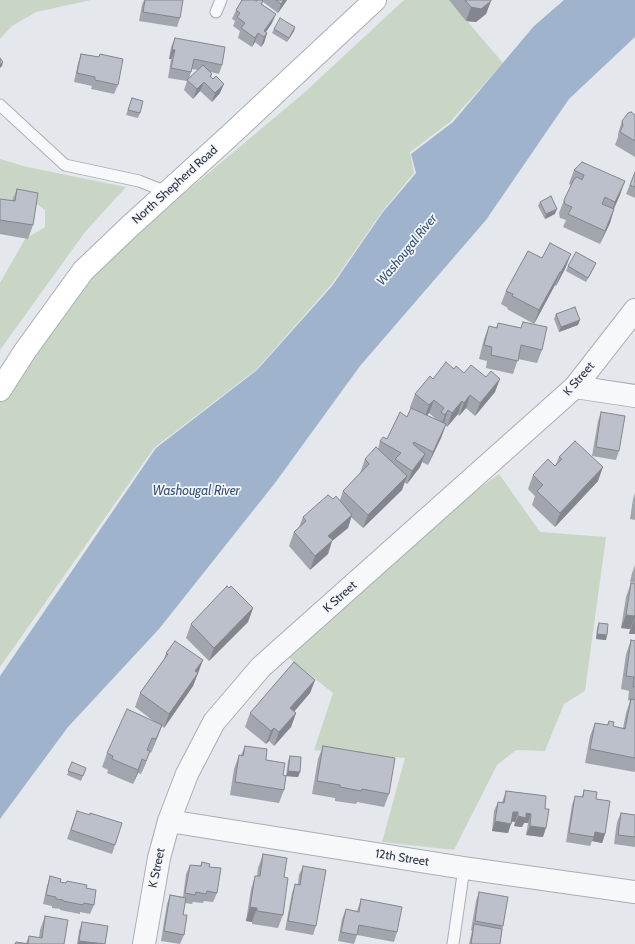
<!DOCTYPE html>
<style>
body{margin:0}
canvas{display:block;background:#e4e7ec}
</style>
<canvas width="635" height="944"></canvas>
<script>
const c = document.querySelector('canvas').getContext('2d');
c.lineJoin = 'round';
function paint(path, color) { c.fillStyle = color; c.fill(path, 'evenodd'); }
const toPath = rows => new Path2D(rows.map(r => 'M' + r).join(''));
function stroke(path, color, width, dash) { c.strokeStyle = color; c.lineWidth = width; c.lineCap = dash ? 'butt' : 'round'; c.setLineDash(dash || []); c.stroke(path); }
function label(font, color, halo, rows, align = 'center') {
  c.font = font + ' Cabin,sans-serif'; c.lineWidth = 3.5; c.setLineDash([]); c.textBaseline = 'middle'; c.strokeStyle = halo; c.fillStyle = color; for (const [text, x, y, turn = 0] of rows) {
    c.save(); c.translate(x, y); c.rotate((+turn || 0) * Math.PI / 180); c.textAlign = isNaN(turn) ? turn : align; if (halo) c.strokeText(text, 0, 0); c.fillText(text, 0, 0); c.restore();
  }
}
const green = toPath([
 [0,0,91,0,36,12,12,26,0,39],
 [404,0,449,0,503,63,450,122,410,152,414,173,382,212,331,285,257,369,154,448,0,667,0,401,87,275,305,92],
 [0,159,27,167,126,187,85,232,0,350,0,283,25,239,45,227,45,210,33,201,0,204],
 [499,474,540,532,606,537,585,691,564,704,545,751,516,750,497,765,454,850,382,842,405,758,314,750,333,693,289,658,357,594,456,505]
]);
const water = toPath([
 [564,0,635,0,635,37,569,99,486,220,360,366,275,483,159,629,68,727,0,819,0,676,156,448,257,370,332,286,383,212,416,173,411,154,453,122,534,26]
]);
const lane = toPath([
 [216,12,221,0],
 [0,105,65,165,139,181,167,192],
 [453,944,464,868]
]);
const street = toPath([
 [575,387,635,396],
 [169,821,464,868,635,892],
 [144,944,159,858,169,821,187,774,214,722,261,667,575,387,635,310]
]);
const secondary = toPath([
 [0,390,25,351,83,271,129,227,226,139,375,0]
]);
const wall = toPath([
 [144,0,180,18,177,27,139,21,142,5],
 [257,0,287,0,278,13,263,2,262,4,272,23,266,32,267,33,264,43,261,47,255,42,252,47,238,38,240,31,233,26,235,21,232,19,236,10],
 [449,0,491,0,486,14,476,22,466,21],
 [274,29,294,31,287,42,272,33],
 [175,38,222,65,219,74,211,72,212,74,211,77,220,93,212,102,200,91,193,99,184,90,187,81,168,78,171,59,169,59,171,47],
 [192,69,198,70,189,79,191,72],
 [81,54,99,57,100,54,118,85,114,94,91,89,92,86,74,82,78,63],
 [132,98,140,113,138,118,126,115],
 [635,114,635,157,615,145,618,137,618,134,622,121,635,115],
 [582,162,620,195,614,209,610,223,600,244,563,227,566,220,560,218,559,213,564,200,571,185,569,184,574,170],
 [635,172,635,198,626,194],
 [17,189,33,225,28,239,0,234,0,199,12,201],
 [540,202,555,214,545,219,538,206],
 [542,258,566,267,556,286,555,285,534,324,507,309,508,308,501,304,506,291],
 [596,263,594,268,586,282,566,271,568,266],
 [556,314,578,325,559,332,554,319],
 [523,322,542,350,537,363,518,359,513,374,486,368,487,361,479,359,484,339,489,326,496,328,498,323,521,328],
 [454,369,464,373,495,392,475,416,466,408,459,416,458,414,447,427,446,425,441,438,428,465,422,462,420,467,407,484,404,482,402,490,363,528,351,517,348,528,332,541,328,554,310,570,289,546,294,532,299,527,303,517,333,499,340,500,343,491,360,473,365,459,378,449,380,441,387,439,407,417,411,408,410,407,415,394,433,379],
 [429,413,437,420,427,415],
 [601,412,619,451,616,460,592,456,598,421],
 [559,457,598,481,555,527,532,505,535,496,528,489,533,475,555,466],
 [635,493,635,520,630,519,633,499],
 [635,565,635,583,630,582,632,573],
 [631,583,635,584,635,634,629,634,630,629,621,628,626,597],
 [253,608,248,622,209,661,186,638,191,624],
 [599,623,607,635,606,640,596,639,597,628],
 [631,640,635,641,635,772,585,763,590,736,595,723,607,725,609,721,613,726,623,728,626,713,630,701,628,700,629,691,621,689,626,654],
 [166,653,203,660,193,686,164,728,162,726,151,753,150,752,141,774,138,773,133,784,107,773,108,770,102,767,107,753,155,722,135,707,140,693,164,659],
 [315,680,310,693,294,712,296,713,291,727,274,746,269,741,266,744,245,727,250,713],
 [245,746,266,760,283,775,284,790,279,803,230,795,234,769,239,755,241,755],
 [323,746,389,794,384,807,357,802,356,804,335,801,335,798,312,794,318,759],
 [290,756,300,772,298,777,286,776,288,761],
 [72,762,86,768,81,781,67,775],
 [584,790,596,799,605,834,602,843,592,841,590,846,566,842,572,805,575,796,582,797],
 [506,791,546,796,543,837,526,835,528,823,524,823,522,827,514,826,515,822,511,821,508,833,492,831,494,811,498,802,502,802],
 [77,811,115,845,112,854,67,839],
 [621,813,635,815,635,847,614,844,617,822],
 [263,854,284,877,283,915,278,928,252,924,252,922,246,921,251,889,255,876,257,876,258,868],
 [202,862,209,867,217,893,213,902,204,901,203,903,193,902,192,904,185,903,183,915,184,935,180,944,161,941,167,904,170,895,183,897,186,874,190,865,200,866],
 [303,866,316,926,313,935,285,930,292,893,295,884,298,884,299,875],
 [50,876,60,882,66,883,67,881,86,888,94,905,90,914,80,912,80,914,60,910,60,909,52,908,52,906,43,904,47,886],
 [479,892,503,926,500,944,469,944,472,931,471,930,476,901],
 [361,899,397,932,394,942,357,935,354,944,338,941,342,919,346,909,357,911],
 [45,916,64,944,15,944,16,942,26,943,29,936,39,938,40,930],
 [82,922,105,944,77,944,79,931]
]);
const shadedWall = toPath([
 [284,0,287,0,278,13,281,4],
 [491,1,486,14,476,22,466,21,471,7],
 [276,14,272,23,263,36,264,31],
 [295,27,294,31,287,42,289,38],
 [258,33,255,42,252,47,255,38],
 [267,33,264,43,261,47,264,37],
 [172,49,175,50,171,59,169,59],
 [3,62,2,66,0,68,0,65],
 [204,82,200,91,193,99,197,89],
 [224,84,220,93,212,102,215,93],
 [625,181,620,195,610,216,615,202],
 [557,209,555,214,545,219,546,214],
 [614,209,610,223,600,244,605,231],
 [571,254,566,267,556,286,561,272],
 [560,272,555,285,534,324,539,310],
 [580,320,578,325,559,332,561,327],
 [500,379,495,392,475,416,480,403],
 [470,395,466,408,459,416,464,403],
 [434,400,429,413,424,419,429,405],
 [462,401,458,414,447,427,452,413],
 [448,410,444,423,440,428,445,415],
 [446,424,441,438,428,465,433,452],
 [425,454,420,467,407,484,412,471],
 [603,467,598,481,555,527,560,513],
 [407,476,402,490,363,528,368,515],
 [352,515,348,528,332,541,328,554,310,570,315,556,328,536],
 [253,608,248,622,209,661,214,648],
 [626,615,635,616,630,629,621,628],
 [634,620,635,620,635,634,629,634],
 [597,634,607,635,606,640,596,639],
 [203,660,193,686,164,728,169,714,195,671],
 [315,680,310,693,285,722,290,708],
 [296,713,291,727,274,746,279,732],
 [162,725,157,738,151,753,156,739],
 [274,728,269,741,266,744,271,731],
 [150,751,145,765,141,774,146,761],
 [142,759,138,773,133,784,138,770],
 [288,771,300,772,298,777,286,776],
 [513,812,518,812,515,822,509,821],
 [526,813,531,814,528,823,524,823,522,827,514,826,518,816],
 [495,821,511,824,508,833,492,831],
 [530,826,546,828,543,837,526,835],
 [595,832,605,834,602,843,592,841,594,837],
 [250,907,257,908,252,922,246,921],
 [79,941,105,944,78,944]
]);
const building = toPath([
 [145,0,183,0,180,18,143,12,145,0],
 [242,0,255,0,257,1,257,0,262,0,263,1,261,4,276,14,264,31,267,33,264,37,258,33,255,38,241,28,245,23,237,17,240,13,236,10,242,0],
 [276,0,284,0,281,4,276,0],
 [465,0,491,0,491,1,481,9,471,7,465,0],
 [280,18,295,27,289,38,274,29,280,18],
 [175,38,225,47,222,65,194,59,191,72,171,68,175,50,172,49,175,38],
 [81,54,99,57,100,54,123,59,118,85,95,80,95,77,77,73,81,54],
 [0,58,3,62,0,65,0,58],
 [203,65,212,74,210,76,213,79,216,76,224,84,215,93,204,82,197,89,187,80,203,65],
 [132,98,143,101,140,113,128,110,132,98],
 [631,112,635,115,635,114,635,141,620,132,623,125,622,121,628,113,631,112],
 [582,162,625,181,615,202,605,197,602,204,614,209,605,231,568,214,572,207,565,204,564,200,574,179,577,177,582,180,584,175,574,170,582,162],
 [635,172,635,187,630,185,635,172],
 [17,189,38,193,33,225,0,220,0,199,15,201,17,189],
 [551,196,557,209,546,214,540,202,551,196],
 [550,243,571,254,561,272,560,272,539,310,512,296,513,294,506,291,528,251,542,258,550,243],
 [576,252,596,263,588,278,568,266,576,252],
 [575,307,580,320,561,327,556,314,575,307],
 [523,322,547,327,542,350,521,345,518,361,491,355,492,347,484,345,489,326,497,328,498,323,521,328,523,322],
 [446,362,454,369,456,366,464,373,471,365,486,377,491,371,500,379,480,403,470,395,464,403,462,401,452,413,448,410,445,415,441,412,444,408,434,400,429,405,415,394,430,376,433,379,446,362],
 [411,408,446,424,433,452,414,442,413,444,425,454,412,471,395,459,401,453,380,441,383,437,387,439,400,412,407,417,411,408],
 [601,412,625,416,619,451,596,447,601,412],
 [575,441,603,467,560,513,537,491,543,485,533,475,548,459,555,466,562,459,559,457,575,441],
 [376,447,407,476,368,515,343,491,369,464,365,459,376,447],
 [328,495,333,499,336,496,352,515,328,536,333,540,315,556,294,532,306,521,303,517,328,495],
 [631,583,635,584,635,620,634,620,635,616,626,615,631,583],
 [227,586,229,588,231,586,253,608,214,648,191,624,227,586],
 [599,623,608,624,607,635,597,634,599,623],
 [631,640,635,641,635,687,633,687,634,677,626,676,631,640],
 [175,641,203,660,195,671,198,673,169,714,140,693,168,654,166,653,175,641],
 [294,662,315,680,290,708,296,713,279,732,274,728,271,731,250,713,294,662],
 [631,699,635,700,635,758,590,749,595,723,608,725,609,721,614,722,613,726,625,729,631,699],
 [127,709,162,725,156,739,152,738,147,750,150,751,146,761,142,759,138,770,112,759,113,756,107,753,127,709],
 [245,746,267,749,266,760,285,763,283,775,286,776,284,790,235,782,239,755,243,756,245,746],
 [323,746,395,758,389,794,362,789,361,791,340,787,340,785,317,781,323,746],
 [290,756,301,757,300,772,288,771,290,756],
 [72,762,86,768,83,776,68,771,72,762],
 [584,790,597,792,596,799,610,801,605,834,595,832,594,837,569,833,575,796,583,797,584,790],
 [506,791,546,796,545,809,549,809,546,828,530,826,531,814,526,813,526,818,518,816,518,812,513,812,511,824,495,821,498,802,504,803,506,791],
 [77,811,90,815,90,813,122,823,115,845,71,830,77,811],
 [621,813,635,815,635,837,618,835,621,813],
 [263,854,287,858,284,877,288,878,283,915,257,911,257,908,250,907,255,876,260,876,263,854],
 [202,862,210,864,209,867,221,868,217,893,207,891,206,894,196,892,195,895,185,893,190,865,201,866,202,862],
 [303,866,326,870,316,926,288,921,295,884,300,885,303,866],
 [50,876,61,879,60,882,66,883,67,881,87,885,86,888,96,890,94,905,84,903,83,905,63,901,63,900,56,899,56,897,46,895,50,876],
 [479,892,508,897,503,926,475,921,479,892],
 [170,895,186,898,183,915,187,915,184,935,164,931,170,895],
 [361,899,402,907,397,932,359,925,357,935,341,932,346,909,359,912,361,899],
 [45,916,68,920,64,944,15,944,16,942,28,944,29,936,42,938,45,916],
 [82,922,108,926,105,944,79,941,82,922],
 [474,924,502,929,500,944,471,944,474,924]
]);
const streetNames = [
 ["North Shepherd Road",175,185,-42],
 ["K Street",579,379,-49],
 ["K Street",340,597,-42],
 ["12th Street",402,858,9],
 ["K Street",157,868,-78]
];
const waterNames = [
 ["Washougal River",407,250,-51],
 ["Washougal River",196,491]
];
paint(green, '#c9d6c5');
paint(water, '#9fb4cc');
stroke(lane, '#a9aeb7', 13);
stroke(street, '#a9aeb7', 24);
stroke(secondary, '#a9aeb7', 24);
stroke(lane, '#f7f8fa', 11);
stroke(street, '#f7f8fa', 22);
stroke(secondary, '#fff', 22);
paint(wall, '#a1a5ae');
paint(shadedWall, '#83868d');
paint(building, '#bbc0ca');
stroke(building, '#83868d', 1);
label('12px', '#2b3445', '#f4f6f9', streetNames);
label('italic 13px', '#34527a', '#f4f6f9', waterNames);
</script>
